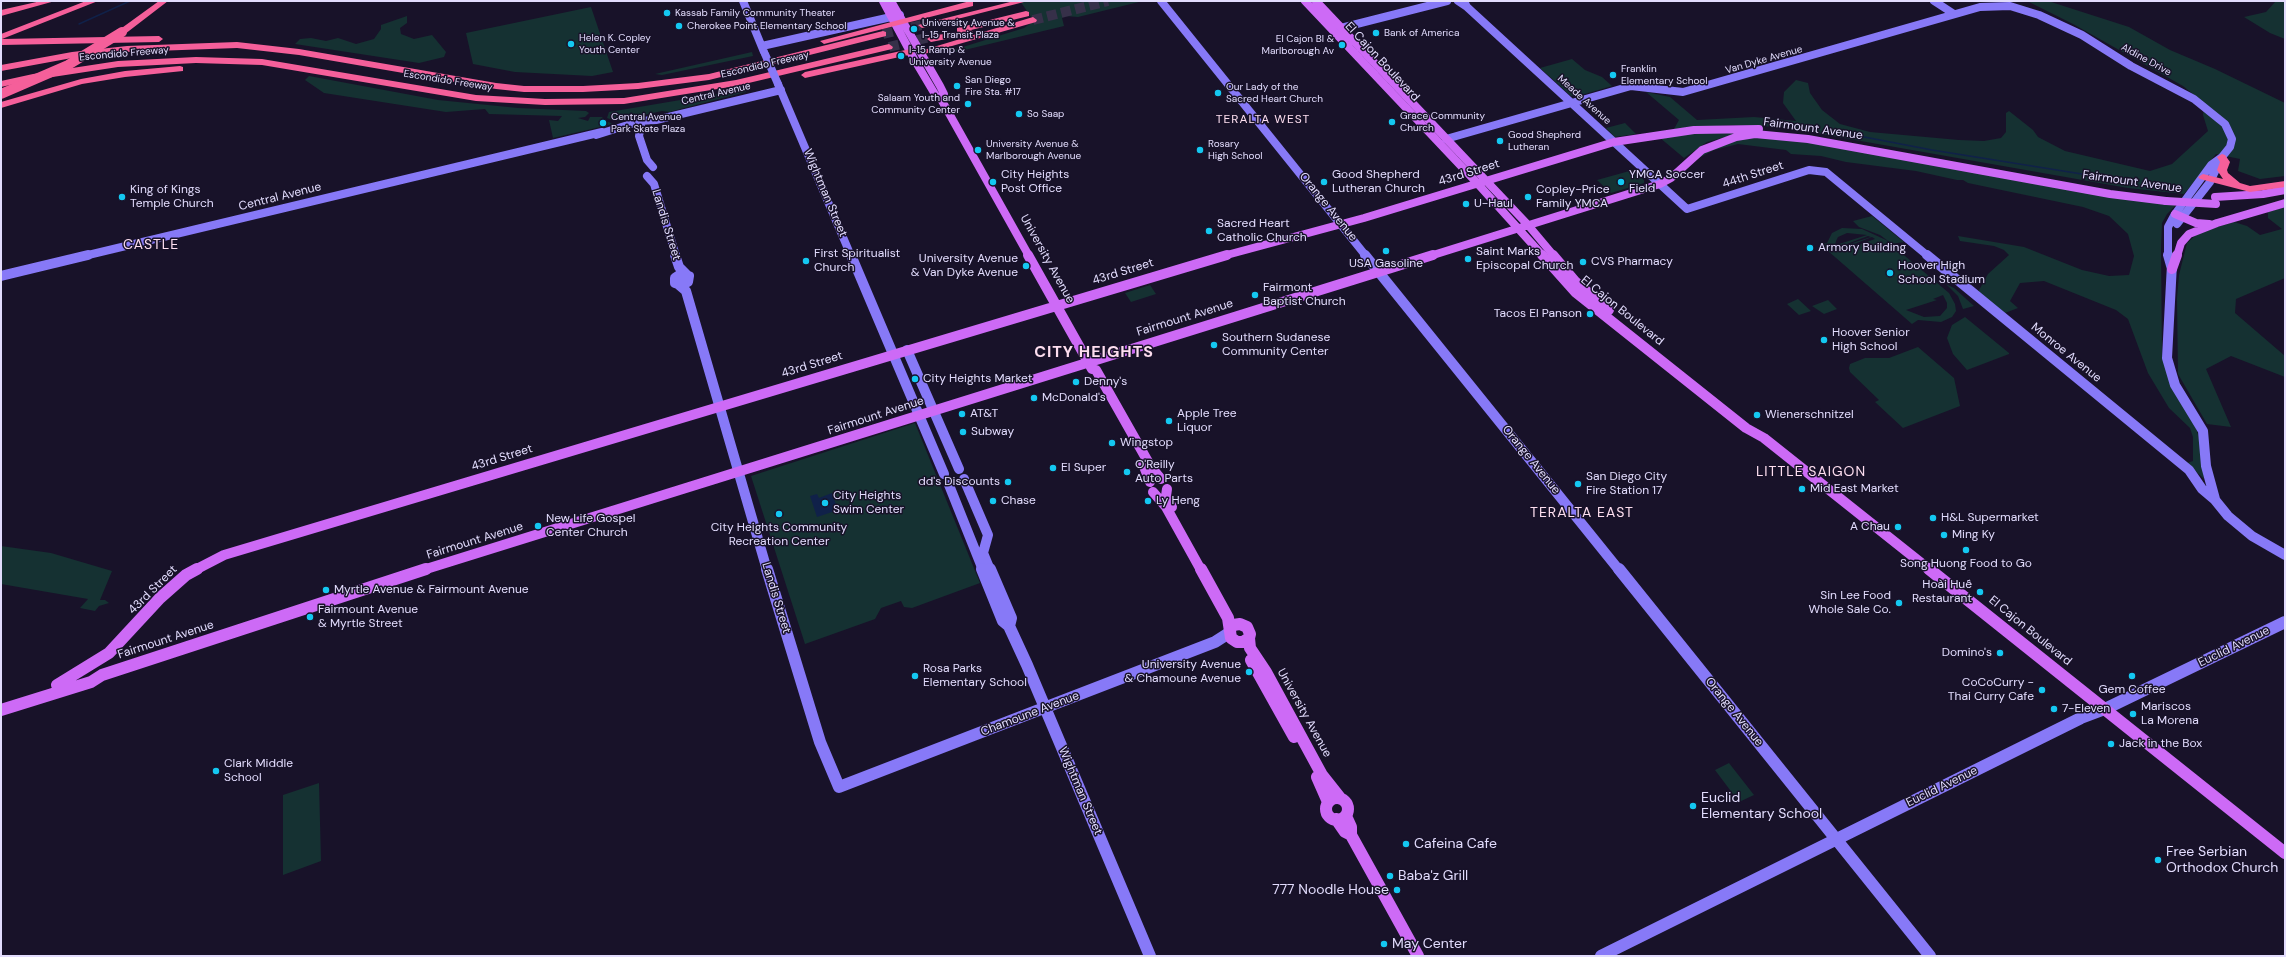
<!DOCTYPE html>
<meta charset="utf-8">
<style>
body{margin:0}
#map{position:relative;width:2286px;height:957px;overflow:hidden;background:#181229;font-family:"DM Sans",sans-serif}
canvas{display:block}
.frame{position:absolute;inset:0;border:2px solid #e2dcfd;pointer-events:none}
</style>
<div id="map">
<canvas width="2286" height="957"></canvas>
<div class="frame"></div>
</div>
<script>
const c = document.querySelector('canvas').getContext('2d');
c.lineJoin = 'round';
function paint(path, color) { c.fillStyle = color; c.fill(path, 'evenodd'); }
const toPath = rows => new Path2D(rows.map(r => 'M' + r).join(''));
function stroke(path, color, width, dash) { c.strokeStyle = color; c.lineWidth = width; c.lineCap = dash ? 'butt' : 'round'; c.setLineDash(dash || []); c.stroke(path); }
function label(font, color, halo, rows, align = 'center') {
  c.font = font + ' "DM Sans",sans-serif'; c.lineWidth = 3; c.setLineDash([]); c.textBaseline = 'middle'; c.strokeStyle = halo; c.fillStyle = color; for (const [text, x, y, turn = 0] of rows) {
    c.save(); c.translate(x, y); c.rotate((+turn || 0) * Math.PI / 180); c.textAlign = isNaN(turn) ? turn : align; if (halo) c.strokeText(text, 0, 0); c.fillText(text, 0, 0); c.restore();
  }
}
const green = toPath([
 [1020,1,1143,1,1078,17,1065,16,1062,18,1064,26,952,53,950,51,1024,28,1034,21],
 [2027,1,2048,1,2129,27,2170,50,2215,69,2285,103,2285,176,2260,179,2238,171,2240,159,2216,154,2184,194,2128,188,1781,127,1731,125,1674,129,1679,120,1646,92,1670,97,1697,120,1754,117,1796,121,1783,103,1784,92,1796,80,1808,83,1810,93,1822,110,1840,124,1870,132,1959,140,1984,141,2001,138,2006,132,2006,113,2009,111,2033,130,2038,137,2065,151,2150,171,2172,164,2208,131,2203,115,2204,103,2183,86,2073,24],
 [2276,1,2285,1,2285,39,2270,33,2244,17,2266,12],
 [591,7,613,72,592,76,515,72,473,64,466,33],
 [407,16,407,23,400,28,401,34,414,39,432,35,446,52,444,57,419,63,295,44,300,39,311,38,326,41,338,38,356,44,374,39,381,29,381,25],
 [752,52,753,56,662,75,655,74],
 [1572,59,1585,70,1602,77,1612,86,1578,96,1571,96,1540,68],
 [309,76,438,100,518,108,586,111,589,113,585,117,578,118,588,121,590,117,602,117,604,120,613,124,553,138,549,120,558,121,562,116,489,114,485,109,446,112,324,93,305,80],
 [746,89,746,92,669,112,662,111,616,121,607,118,609,112],
 [1625,123,1636,134,1615,137,1606,128],
 [1744,132,1707,142,1684,158,1659,137,1688,133],
 [1759,137,1813,142,2176,205,2167,214,2162,223,2161,248,2162,357,2195,424,2200,442,2204,479,2187,463,2193,461,2193,437,2190,428,2169,408,2148,373,2128,319,2116,310,2044,281,2020,283,2010,301,2018,308,2005,313,1978,292,1988,274,2009,255,2004,250,1994,246,1960,241,1958,236,2024,247,2082,270,2109,276,2129,275,2134,256,2128,234,2109,216,2083,207,1968,183,1963,180,1957,180,1916,171,1846,162,1821,156,1791,154,1786,150,1738,144,1714,150,1693,161,1704,152,1729,141],
 [1633,170,1644,180,1644,183,1611,193,1597,180],
 [2285,207,2285,278,2236,299,2235,313,2285,356,2285,377,2231,356,2206,369,2231,427,2207,424,2178,374,2177,298,2179,275,2187,243,2198,233,2234,222,2247,226,2260,235,2282,229,2268,218,2268,212],
 [1872,216,1904,242,1892,244,1880,235,1859,227,1853,221],
 [1842,228,1862,229,1886,240,1949,293,1955,304,1956,311,1952,317,1941,322,1918,320,1912,324,1820,244,1827,243,1832,233],
 [1847,233,1867,235,1836,245,1839,247,1868,236,1871,237,1837,248,1839,250,1872,237,1875,239,1838,252,1835,245,1836,241,1838,237],
 [1943,295,1947,303,1947,308,1940,316,1924,317,1906,310,1937,300,1933,299],
 [1946,284,1954,288,1974,306,1963,309,1958,296],
 [1150,285,1156,294,1131,302,1125,293],
 [1798,299,1811,311,1799,315,1787,304],
 [1828,300,1837,309,1824,314,1812,306],
 [1965,317,2009,353,2009,354,1967,370,1953,354,1947,338,1952,325],
 [1918,347,1954,378,1960,406,1903,428,1875,402,1879,400,1850,372,1849,368,1850,364,1865,358,1889,358],
 [915,423,980,583,912,608,904,607,901,601,881,608,875,619,805,644,751,476],
 [1,546,51,553,112,571,100,600,105,600,109,603,99,606,95,611,80,608,88,599,1,584],
 [1729,763,1754,795,1739,802,1715,770],
 [319,783,321,861,283,875,283,795]
]);
const water = toPath([
 [832,493,838,510,817,517,810,496,817,494,819,498]
]);
const stream = toPath([
 [79,24,130,1],
 [1833,131,1932,150,2113,179]
]);
const highwayTunnel = toPath([
 [1033,20,1108,1],
 [883,34,922,25],
 [889,47,930,37]
]);
const secondaryFar2 = toPath([
 [743,1,764,52],
 [1161,1,1366,256],
 [1458,1,1467,7,1464,1],
 [1934,1,1954,14],
 [1467,7,1687,209,1809,170,1826,172,1928,256],
 [1333,30,1447,1],
 [762,46,900,15],
 [778,84,851,256],
 [639,121,656,120,781,90],
 [641,126,639,136,647,160,653,167],
 [596,135,631,124],
 [1446,139,1631,86,1683,92,1980,7,2010,6,2039,15,2082,35,2131,66,2194,99,2225,124,2232,139,2230,147,2222,157,2211,165,2175,214,2168,227,2168,256],
 [647,176,654,184,676,256],
 [2177,224,2210,182,2222,157],
 [84,256,602,132]
]);
const secondaryFar1 = toPath([
 [675,255,679,267,686,274],
 [851,255,944,474],
 [1365,255,1619,570],
 [1927,255,2189,470,2202,489,2215,500,2228,516,2252,536,2285,555],
 [2168,255,2172,269],
 [2172,264,2167,358,2175,385,2203,431,2206,466,2215,499],
 [681,274,689,276,688,282,681,285,675,283,675,278,681,274],
 [1,276,88,255],
 [679,285,686,291,767,570],
 [907,350,959,469],
 [964,479,988,535,983,553,990,570],
 [949,485,983,570]
]);
const secondary = toPath([
 [767,569,820,742,839,787,1215,642,1229,633],
 [982,569,1003,621,1009,626,1027,665,1150,956],
 [990,569,1011,618,1009,626],
 [1619,569,1930,956],
 [1601,956,2081,718,2105,709,2285,622]
]);
const primaryFar2 = toPath([
 [883,1,914,59,936,96,941,99,1029,256],
 [891,1,940,86,944,94,941,99],
 [1305,1,1477,183,1543,256],
 [1316,1,1528,225,1554,256],
 [2215,197,2263,194,2285,190],
 [2175,214,2196,223,2209,224],
 [1223,256,1364,218,1614,142,1694,130,1759,129],
 [1430,256,1660,184,1671,178,1702,150,1736,137,1755,134,1808,139,2110,194,2166,201],
 [2177,256,2181,243,2189,234,2217,223,2285,203]
]);
const primaryFar1 = toPath([
 [1028,255,1092,369,1096,370,1151,467,1161,479],
 [1542,255,1575,292,1746,428,1764,438,1930,570],
 [1553,255,1575,281,1609,310],
 [2172,269,2177,255],
 [1143,464,1150,482],
 [1167,489,1166,496,1172,507],
 [1153,492,1166,507,1201,570],
 [195,570,224,555,1227,255],
 [423,570,1433,255]
]);
const primary = toPath([
 [1201,569,1228,618,1231,638,1237,642,1243,642,1249,638,1250,634,1247,627,1240,624,1233,625,1230,630],
 [1929,569,2285,853],
 [1249,638,1250,648,1266,672,1322,775,1341,799],
 [1251,660,1294,737],
 [57,685,109,653,160,598,186,575,197,569],
 [1,710,91,682,102,675,426,569],
 [1317,777,1328,802],
 '1326 809a11 11 0 1 1 22 0a11 11 0 1 1-22 0Z',
 [1346,816,1351,827,1351,835,1418,956],
 [1336,819,1345,832,1351,835]
]);
const highway = toPath([
 [41,1,55,1,1,16,1,10,41,1],
 [86,1,98,1,2,39,159,36,163,39,159,42,1,45,1,34,86,1],
 [159,1,168,1,125,34,119,34,119,30,159,1],
 [970,1,973,2,973,6,824,44,820,41,970,1],
 [1014,1,1024,2,922,28,918,25,1014,1],
 [1026,11,1029,12,1029,16,971,30,973,32,972,34,931,42,927,39,931,36,957,32,957,28,1026,11],
 [1033,17,1037,20,1036,22,924,54,917,52,1033,17],
 [883,31,886,32,886,36,709,80,638,89,583,92,524,92,496,89,299,55,237,48,127,52,72,58,1,71,1,65,72,52,127,46,237,42,299,49,496,83,524,86,583,86,638,83,709,74,883,31],
 [889,44,893,47,892,49,736,86,624,104,545,105,476,101,262,65,196,63,118,67,33,80,1,87,1,81,33,74,118,61,196,57,262,59,476,95,545,99,624,98,736,80,889,44],
 [910,49,913,50,913,54,805,78,801,75,805,72,910,49],
 [180,66,183,67,183,71,125,77,82,84,1,108,1,102,81,79,125,71,180,66],
 [2222,154,2225,155,2230,162,2227,170,2228,173,2240,183,2250,186,2285,181,2285,187,2250,192,2200,179,2198,177,2203,174,2223,179,2217,170,2220,162,2217,157,2222,154]
]);
const secondaryBridge = toPath([
 [765,54,778,84]
]);
const primaryBridge = toPath([
 [2166,201,2216,204]
]);
const highwayBridge = toPath([
 [1,94,68,65,122,32]
]);
const markers = [
 [667,13,4,"#14c8f1"],
 [679,26,4,"#14c8f1"],
 [914,29,4,"#14c8f1"],
 [1376,33,4,"#14c8f1"],
 [571,44,4,"#14c8f1"],
 [1342,45,4,"#14c8f1"],
 [901,56,4,"#14c8f1"],
 [1613,75,4,"#14c8f1"],
 [957,86,4,"#14c8f1"],
 [1218,93,4,"#14c8f1"],
 [968,104,4,"#14c8f1"],
 [1019,114,4,"#14c8f1"],
 [1392,122,4,"#14c8f1"],
 [603,123,4,"#14c8f1"],
 [1500,141,4,"#14c8f1"],
 [978,150,4,"#14c8f1"],
 [1200,150,4,"#14c8f1"],
 [993,182,4,"#14c8f1"],
 [1324,182,4,"#14c8f1"],
 [1621,182,4,"#14c8f1"],
 [122,197,4,"#14c8f1"],
 [1528,197,4,"#14c8f1"],
 [1466,204,4,"#14c8f1"],
 [1209,231,4,"#14c8f1"],
 [1810,248,4,"#14c8f1"],
 [1386,251,4,"#14c8f1"],
 [1468,259,4,"#14c8f1"],
 [806,261,4,"#14c8f1"],
 [1583,262,4,"#14c8f1"],
 [1026,266,4,"#14c8f1"],
 [1890,273,4,"#14c8f1"],
 [1255,295,4,"#14c8f1"],
 [1590,314,4,"#14c8f1"],
 [1824,340,4,"#14c8f1"],
 [1214,345,4,"#14c8f1"],
 [915,379,4,"#14c8f1"],
 [1076,382,4,"#14c8f1"],
 [1034,398,4,"#14c8f1"],
 [962,414,4,"#14c8f1"],
 [1757,415,4,"#14c8f1"],
 [1169,421,4,"#14c8f1"],
 [963,432,4,"#14c8f1"],
 [1112,443,4,"#14c8f1"],
 [1053,468,4,"#14c8f1"],
 [1127,472,4,"#14c8f1"],
 [1008,482,4,"#14c8f1"],
 [1578,484,4,"#14c8f1"],
 [1802,489,4,"#14c8f1"],
 [993,501,4,"#14c8f1"],
 [1148,501,4,"#14c8f1"],
 [825,503,4,"#14c8f1"],
 [779,514,4,"#14c8f1"],
 [1933,518,4,"#14c8f1"],
 [538,526,4,"#14c8f1"],
 [1898,527,4,"#14c8f1"],
 [1944,535,4,"#14c8f1"],
 [1966,550,4,"#14c8f1"],
 [326,590,4,"#14c8f1"],
 [1980,592,4,"#14c8f1"],
 [1899,603,4,"#14c8f1"],
 [310,617,4,"#14c8f1"],
 [2000,653,4,"#14c8f1"],
 [1249,672,4,"#14c8f1"],
 [915,676,4,"#14c8f1"],
 [2132,676,4,"#14c8f1"],
 [2042,690,4,"#14c8f1"],
 [2054,709,4,"#14c8f1"],
 [2133,714,4,"#14c8f1"],
 [2111,744,4,"#14c8f1"],
 [216,771,4,"#14c8f1"],
 [1693,806,4,"#14c8f1"],
 [1406,844,4,"#14c8f1"],
 [2158,860,4,"#14c8f1"],
 [1390,876,4,"#14c8f1"],
 [1397,890,4,"#14c8f1"],
 [1384,944,4,"#14c8f1"]
];
const farPoinames = [
 ["Kassab Family Community Theater",675,13],
 ["University Avenue &",922,23],
 ["I-15 Transit Plaza",922,35],
 ["Cherokee Point Elementary School",687,26],
 ["Bank of America",1384,33],
 ["Helen K. Copley",579,38],
 ["Youth Center",579,50],
 ["El Cajon Bl &",1334,39,"right"],
 ["Marlborough Av",1334,51,"right"],
 ["I-15 Ramp &",909,50],
 ["University Avenue",909,62],
 ["Franklin",1621,69],
 ["Elementary School",1621,81],
 ["San Diego",965,80],
 ["Fire Sta. #17",965,92],
 ["Our Lady of the",1226,87],
 ["Sacred Heart Church",1226,99],
 ["Salaam Youth and",960,98,"right"],
 ["Community Center",960,110,"right"],
 ["So Saap",1027,114],
 ["Grace Community",1400,116],
 ["Church",1400,128],
 ["Central Avenue",611,117],
 ["Park Skate Plaza",611,129],
 ["Good Shepherd",1508,135],
 ["Lutheran",1508,147],
 ["University Avenue &",986,144],
 ["Marlborough Avenue",986,156],
 ["Rosary",1208,144],
 ["High School",1208,156]
];
const farStreetnames = [
 ["Escondido Freeway",124,54,-5],
 ["Van Dyke Avenue",1764,60,-16],
 ["Aldine Drive",2146,60,29],
 ["Escondido Freeway",765,65,-13],
 ["Escondido Freeway",448,81,9],
 ["Central Avenue",716,94,-13],
 ["Meade Avenue",1584,100,42]
];
const streetNames = [
 ["El Cajon Boulevard",1382,62,47],
 ["Fairmount Avenue",1813,129,8],
 ["43rd Street",1469,173,-17],
 ["44th Street",1753,175,-18],
 ["Fairmount Avenue",2132,182,8],
 ["Wightman Street",825,193,67],
 ["Central Avenue",280,197,-14],
 ["Orange Avenue",1328,207,51],
 ["Landis Street",666,225,73],
 ["University Avenue",1047,259,61],
 ["43rd Street",1123,272,-17],
 ["El Cajon Boulevard",1622,311,39],
 ["Fairmount Avenue",1185,318,-17],
 ["Monroe Avenue",2066,353,39],
 ["43rd Street",812,365,-17],
 ["Fairmount Avenue",876,416,-18],
 ["43rd Street",502,458,-17],
 ["Orange Avenue",1531,460,51],
 ["Fairmount Avenue",475,541,-17],
 ["43rd Street",153,590,-45],
 ["Landis Street",776,598,73],
 ["El Cajon Boulevard",2030,631,39],
 ["Fairmount Avenue",166,640,-18],
 ["Euclid Avenue",2234,647,-26],
 ["Orange Avenue",1734,712,51],
 ["University Avenue",1304,713,61],
 ["Chamoune Avenue",1030,714,-21],
 ["Euclid Avenue",1942,787,-26],
 ["Wightman Street",1080,791,67]
];
const farQuarternames = [
 ["TERALTA WEST",1263,120]
];
const poiNames = [
 ["City Heights",1001,175],
 ["Post Office",1001,189],
 ["Good Shepherd",1332,175],
 ["Lutheran Church",1332,189],
 ["YMCA Soccer",1629,175],
 ["Field",1629,189],
 ["King of Kings",130,190],
 ["Temple Church",130,204],
 ["Copley-Price",1536,190],
 ["Family YMCA",1536,204],
 ["U-Haul",1474,204],
 ["Sacred Heart",1217,224],
 ["Catholic Church",1217,238],
 ["Armory Building",1818,248],
 ["Saint Marks",1476,252],
 ["Episcopal Church",1476,266],
 ["First Spiritualist",814,254],
 ["Church",814,268],
 ["University Avenue",1018,259,"right"],
 ["& Van Dyke Avenue",1018,273,"right"],
 ["CVS Pharmacy",1591,262],
 ["USA Gasoline",1386,264,"center"],
 ["Hoover High",1898,266],
 ["School Stadium",1898,280],
 ["Fairmont",1263,288],
 ["Baptist Church",1263,302],
 ["Tacos El Panson",1582,314,"right"],
 ["Hoover Senior",1832,333],
 ["High School",1832,347],
 ["Southern Sudanese",1222,338],
 ["Community Center",1222,352],
 ["City Heights Market",923,379],
 ["Denny's",1084,382],
 ["McDonald's",1042,398],
 ["AT&T",970,414],
 ["Apple Tree",1177,414],
 ["Liquor",1177,428],
 ["Wienerschnitzel",1765,415],
 ["Subway",971,432],
 ["Wingstop",1120,443],
 ["O'Reilly",1135,465],
 ["Auto Parts",1135,479],
 ["El Super",1061,468],
 ["San Diego City",1586,477],
 ["Fire Station 17",1586,491],
 ["dd's Discounts",1000,482,"right"],
 ["Mid East Market",1810,489],
 ["City Heights",833,496],
 ["Swim Center",833,510],
 ["Chase",1001,501],
 ["Ly Heng",1156,501],
 ["H&L Supermarket",1941,518],
 ["New Life Gospel",546,519],
 ["Center Church",546,533],
 ["A Chau",1890,527,"right"],
 ["City Heights Community",779,528,"center"],
 ["Recreation Center",779,542,"center"],
 ["Ming Ky",1952,535],
 ["Song Huong Food to Go",1966,564,"center"],
 ["Hoài Huế",1972,585,"right"],
 ["Restaurant",1972,599,"right"],
 ["Myrtle Avenue & Fairmount Avenue",334,590],
 ["Sin Lee Food",1891,596,"right"],
 ["Whole Sale Co.",1891,610,"right"],
 ["Fairmount Avenue",318,610],
 ["& Myrtle Street",318,624],
 ["Domino's",1992,653,"right"],
 ["University Avenue",1241,665,"right"],
 ["& Chamoune Avenue",1241,679,"right"],
 ["Rosa Parks",923,669],
 ["Elementary School",923,683],
 ["CoCoCurry -",2034,683,"right"],
 ["Thai Curry Cafe",2034,697,"right"],
 ["Gem Coffee",2132,690,"center"],
 ["Mariscos",2141,707],
 ["La Morena",2141,721],
 ["7-Eleven",2062,709],
 ["Jack in the Box",2119,744],
 ["Clark Middle",224,764],
 ["School",224,778]
];
const quarterNames = [
 ["CASTLE",151,245],
 ["LITTLE SAIGON",1811,472],
 ["TERALTA EAST",1582,513]
];
const nearPoinames = [
 ["Euclid",1701,798],
 ["Elementary School",1701,814],
 ["Cafeina Cafe",1414,844],
 ["Free Serbian",2166,852],
 ["Orthodox Church",2166,868],
 ["Baba'z Grill",1398,876],
 ["777 Noodle House",1389,890,"right"],
 ["May Center",1392,944]
];
const districtNames = [
 ["CITY HEIGHTS",1094,353]
];
paint(green, '#153132');
paint(water, '#102149');
stroke(stream, '#102149', 1.5);
stroke(highwayTunnel, '#363049', 10, [10, 4.5]);
stroke(secondaryFar2, '#8779f7', 8);
stroke(secondaryFar1, '#8779f7', 10);
stroke(secondary, '#8779f7', 12);
stroke(primaryFar2, '#cd6af6', 8);
stroke(primaryFar1, '#cd6af6', 10);
stroke(primary, '#cd6af6', 12);
paint(highway, '#f55f9a');
stroke(secondaryBridge, '#8779f7', 8);
stroke(primaryBridge, '#cd6af6', 8);
stroke(highwayBridge, '#f55f9a', 10);
for (const [x, y, r, color] of markers) { const dot = new Path2D(); dot.arc(x, y, r, 0, 2 * Math.PI); c.fillStyle = color; c.fill(dot); stroke(dot, '#181229', 1.5); }
label('10px', '#e2dcfd', '#181229', farPoinames, 'left');
label('10px', '#e2dcfd', '#181229', farStreetnames);
label('12px', '#e2dcfd', '#181229', streetNames);
c.letterSpacing = '1px';
label('12px', '#fddeef', '#181229', farQuarternames);
c.letterSpacing = '0px';
label('12px', '#e2dcfd', '#181229', poiNames, 'left');
c.letterSpacing = '1px';
label('14px', '#fddeef', '#181229', quarterNames);
c.letterSpacing = '0px';
label('14px', '#e2dcfd', '#181229', nearPoinames, 'left');
c.letterSpacing = '1px';
label('bold 16px', '#fddeef', '#181229', districtNames);
c.letterSpacing = '0px';
</script>
